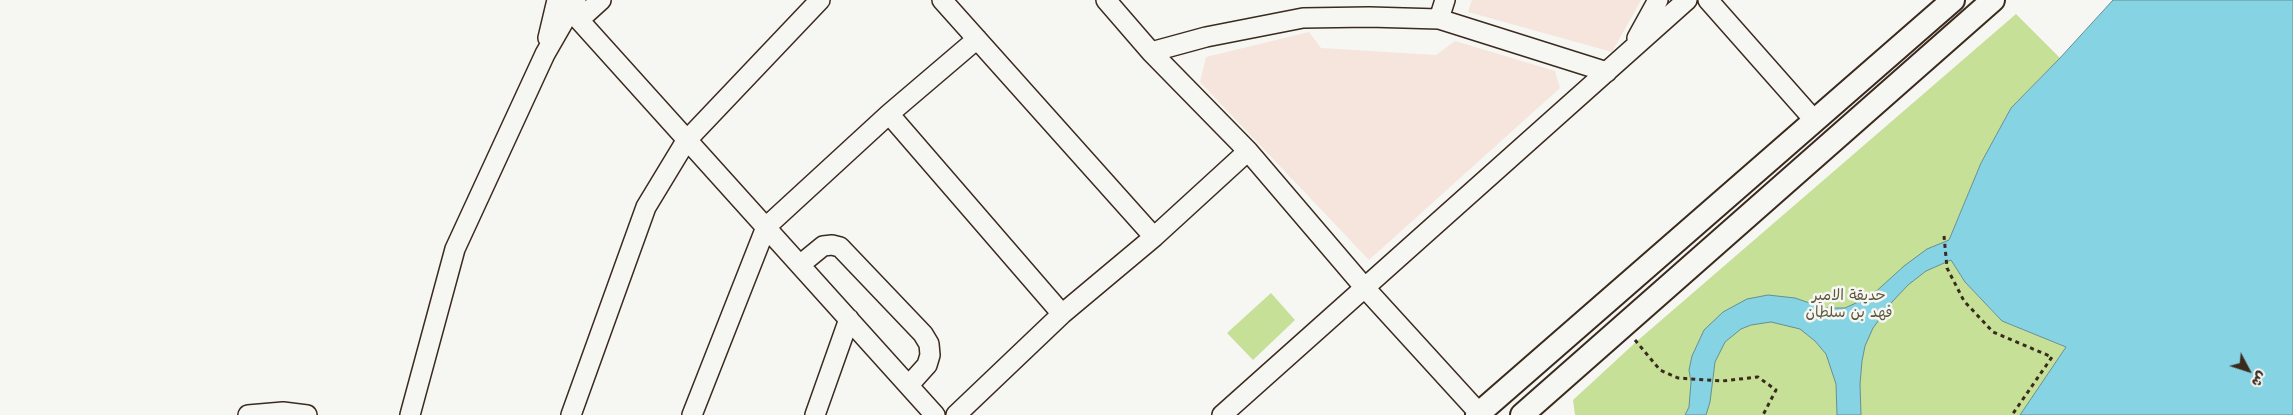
<!DOCTYPE html>
<meta charset="utf-8">
<style>
body{margin:0}
#map{position:relative;width:2293px;height:415px;overflow:hidden;background:#f6f6f2;font-family:"Shantell Sans","Playpen Sans Arabic",sans-serif}
canvas{display:block}
.north{position:absolute;left:2223px;top:345px;width:50px;height:50px;-webkit-text-stroke:4px #f6f6f2;paint-order:stroke;rotate:130deg;font-size:14px;font-weight:700;line-height:20px;text-align:center;color:#3b2a1e}
.north::after{content:'';display:block;margin:auto;width:18px;height:22px;background:#3b2a1e;clip-path:polygon(50% 0,100% 100%,50% 72%,0 100%)}
</style>
<div id="map">
<canvas width="2293" height="415"></canvas>
<div class="north">ش</div>
</div>
<script>
const c = document.querySelector('canvas').getContext('2d');
c.lineJoin = 'round';
function paint(path, color) { c.fillStyle = color; c.fill(path, 'evenodd'); }
const toPath = rows => new Path2D(rows.map(r => 'M' + r).join(''));
function stroke(path, color, width, dash) { c.strokeStyle = color; c.lineWidth = width; c.lineCap = dash ? 'butt' : 'round'; c.setLineDash(dash || []); c.stroke(path); }
function label(font, color, halo, rows, align = 'center') {
  c.font = font + ' "Shantell Sans","Playpen Sans Arabic",sans-serif'; c.lineWidth = 5; c.setLineDash([]); c.textBaseline = 'middle'; c.strokeStyle = halo; c.fillStyle = color; for (const [text, x, y, turn = 0] of rows) {
    c.save(); c.translate(x, y); c.rotate((+turn || 0) * Math.PI / 180); c.textAlign = isNaN(turn) ? turn : align; if (halo) c.strokeText(text, 0, 0); c.fillText(text, 0, 0); c.restore();
  }
}
const built = toPath([
 [1472,0,1641,0,1612,52,1468,12],
 [1309,32,1321,48,1436,55,1455,41,1555,71,1560,88,1369,260,1200,82,1206,57]
]);
const green = toPath([
 [2016,14,2060,58,2011,108,1981,163,1949,240,1951,260,1965,282,2002,321,2066,347,2020,415,1575,415,1573,400,1636,342],
 [1271,293,1295,320,1253,360,1227,333]
]);
const water = toPath([
 [2113,0,2293,0,2293,415,2020,415,2066,347,2002,321,1965,282,1951,260,1926,271,1908,285,1892,302,1873,328,1865,346,1862,361,1860,384,1861,415,1837,415,1836,384,1826,354,1815,341,1800,329,1771,322,1751,325,1741,329,1725,342,1715,362,1710,402,1706,415,1685,415,1689,407,1691,382,1689,370,1692,356,1704,330,1723,312,1747,299,1768,295,1795,298,1824,308,1845,308,1871,296,1904,266,1927,249,1949,240,1981,163,2011,108,2060,58,2113,0]
]);
const path = toPath([
 [1944,236,1947,268,1964,301,1993,332,2052,357,2012,415],
 [1635,340,1660,370,1678,378,1722,381,1758,377,1776,390,1763,415]
]);
const minor = toPath([
 [601,0,579,20,935,415],
 [942,0,1154,237],
 [1106,0,1151,52,1248,151,1365,288,1479,413],
 [1708,0,1815,121],
 [1439,19,1445,0],
 [548,38,557,0],
 [1637,38,1658,0],
 [977,39,889,114,1062,314],
 [1151,52,1206,37,1303,18,1369,17,1439,19,1607,72],
 [801,264,823,246,832,245,840,247,923,334,929,344,930,355,927,365,909,385],
 [248,415,283,412,307,415],
 [410,415,455,249,545,54,576,0],
 [571,415,646,207,686,141,820,0],
 [692,415,766,227,889,114],
 [815,415,849,319],
 [956,415,1062,314,1154,237,1248,151],
 [1222,415,1687,0]
]);
const tertiary = toPath([
 [1477,415,1953,0],
 [1522,415,1993,0]
]);
const parkNames = [
 ["حديقة الامير",1849,296],
 ["فهد بن سلطان",1849,313]
];
paint(built, '#f6e5dd');
paint(green, '#c6e097');
paint(water, '#85d3e3');
stroke(water, '#678f94', 1);
stroke(minor, '#3b2a1e', 22);
stroke(tertiary, '#3b2a1e', 26);
stroke(path, '#3b2a1e', 3, [4, 4]);
stroke(minor, '#f6f6f2', 19);
stroke(tertiary, '#f6f6f2', 22);
label('15px', '#5e583c', '#f6f6f2', parkNames);
</script>
